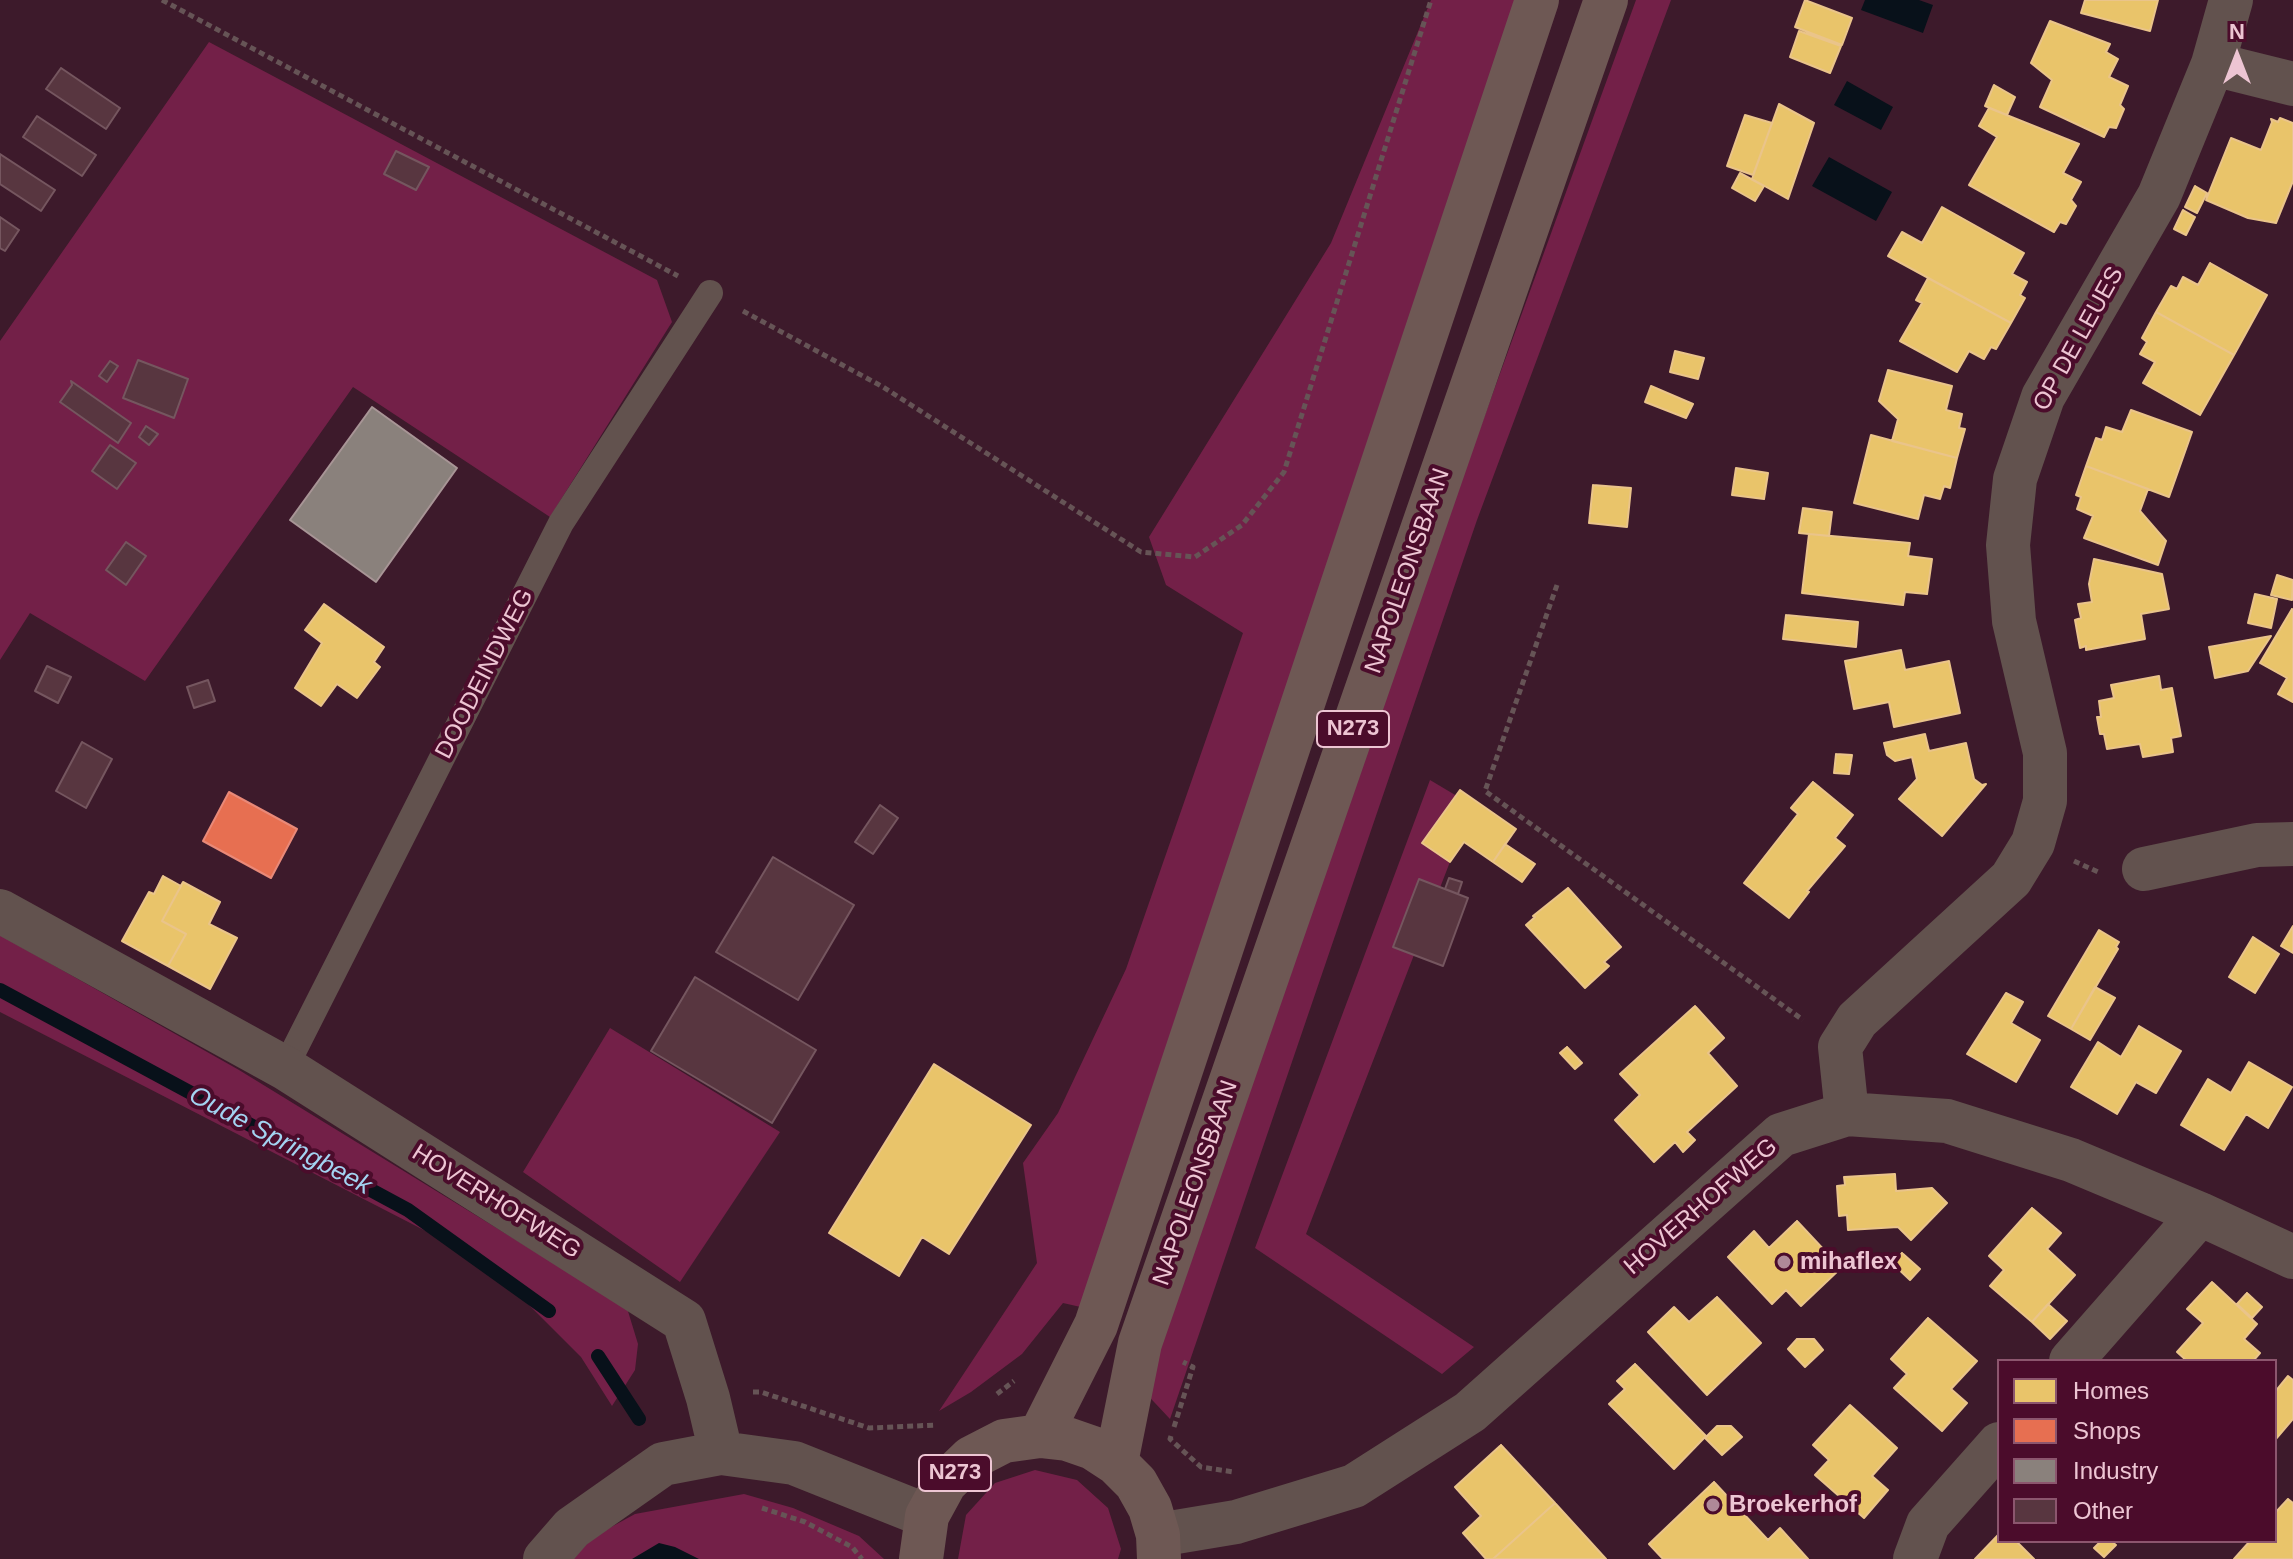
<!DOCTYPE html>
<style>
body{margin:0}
#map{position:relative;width:2293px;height:1559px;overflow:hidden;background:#3d1a2b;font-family:Helvetica,sans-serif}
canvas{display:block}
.legend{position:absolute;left:1997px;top:1359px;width:280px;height:184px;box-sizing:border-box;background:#4b0c2b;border:2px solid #8c566e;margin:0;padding:10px 14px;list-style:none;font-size:24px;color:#edc5d3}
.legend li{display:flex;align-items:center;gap:16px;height:40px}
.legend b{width:40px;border:2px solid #8c566e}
.north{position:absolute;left:2197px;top:16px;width:80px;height:80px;-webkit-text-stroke:6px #4b0c2b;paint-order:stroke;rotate:0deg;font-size:22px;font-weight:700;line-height:32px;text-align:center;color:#edc5d3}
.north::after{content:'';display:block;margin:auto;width:28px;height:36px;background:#edc5d3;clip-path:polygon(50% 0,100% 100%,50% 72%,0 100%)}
</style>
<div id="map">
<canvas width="2293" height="1559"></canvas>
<ul class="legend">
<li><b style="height:22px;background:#e9c46a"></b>Homes</li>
<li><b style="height:22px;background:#e76f51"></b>Shops</li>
<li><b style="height:22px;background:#8a817c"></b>Industry</li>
<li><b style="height:22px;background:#583640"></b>Other</li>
</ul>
<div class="north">N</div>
</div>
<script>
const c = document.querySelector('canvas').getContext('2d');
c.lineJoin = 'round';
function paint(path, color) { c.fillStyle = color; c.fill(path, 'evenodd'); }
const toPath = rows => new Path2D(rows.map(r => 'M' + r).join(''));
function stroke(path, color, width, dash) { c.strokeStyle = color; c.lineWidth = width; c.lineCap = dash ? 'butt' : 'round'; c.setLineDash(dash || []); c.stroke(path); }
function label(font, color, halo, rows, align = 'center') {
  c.font = font + ' Helvetica,sans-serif'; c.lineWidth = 8; c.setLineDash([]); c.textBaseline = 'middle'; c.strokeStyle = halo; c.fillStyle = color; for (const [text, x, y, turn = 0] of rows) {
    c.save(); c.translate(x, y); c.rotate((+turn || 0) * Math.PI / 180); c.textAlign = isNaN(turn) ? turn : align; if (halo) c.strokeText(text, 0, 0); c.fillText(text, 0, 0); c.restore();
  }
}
const green = toPath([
 [1431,0,1516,0,1085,1308,1063,1303,1022,1354,971,1392,939,1411,1037,1263,1023,1163,1058,1113,1126,969,1243,633,1166,585,1149,537,1331,243],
 [1636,0,1671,0,1477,520,1170,1419,1139,1386,1265,1019],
 [209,42,657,280,672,322,550,517,353,387,145,681,30,613,0,660,0,341],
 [1430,780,1472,805,1306,1234,1474,1347,1442,1374,1255,1248],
 [0,935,239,1070,627,1308,638,1344,635,1370,612,1406,581,1357,512,1288,451,1244,0,1012],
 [610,1028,780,1132,680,1282,523,1172],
 [1035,1470,1077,1480,1108,1508,1121,1549,1118,1559,958,1559,966,1515,995,1483],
 [744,1494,793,1508,859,1536,884,1559,573,1559,593,1537,635,1514]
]);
const water = toPath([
 [1865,0,1919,0,1933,5,1923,33,1861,10],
 [1847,81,1893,107,1881,130,1834,105],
 [1829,157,1892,192,1876,221,1812,186],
 [659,1543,675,1547,699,1559,632,1559]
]);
const homes = toPath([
 [1805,0,1852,18,1842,45,1795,27,1805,0],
 [2085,0,2158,0,2150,31,2081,13,2085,0],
 [2050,21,2110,44,2106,52,2118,59,2109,77,2128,86,2120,105,2124,109,2116,128,2109,127,2104,137,2040,107,2052,80,2031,63,2050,21],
 [1799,31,1841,46,1830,73,1790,57,1799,31],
 [1994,85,2015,97,2007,115,1985,106,1994,85],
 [1779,104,1814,123,1788,199,1752,179,1779,104],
 [1989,108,2079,144,2063,173,2081,182,2071,200,2076,206,2066,224,2060,222,2054,232,1969,185,1997,137,1979,126,1989,108],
 [1745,115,1772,123,1753,175,1727,166,1745,115],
 [2280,118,2293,123,2293,181,2276,223,2248,218,2206,200,2231,138,2261,150,2272,122,2271,119,2278,122,2280,118],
 [1740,173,1764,186,1755,201,1732,188,1740,173],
 [2195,186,2207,193,2197,213,2185,207,2195,186],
 [1942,207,2024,253,2012,274,2027,282,2020,295,2025,298,2011,323,1888,256,1902,232,1922,243,1942,207],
 [2183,210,2195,217,2186,235,2174,229,2183,210],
 [2210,263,2267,295,2234,355,2156,312,2171,286,2177,289,2183,277,2198,285,2210,263],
 [1928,278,2011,323,1996,349,1991,347,1984,359,1969,351,1957,372,1900,341,1922,303,1916,300,1928,278],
 [2156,312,2234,355,2200,415,2143,383,2155,362,2140,354,2147,342,2142,338,2156,312],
 [1675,351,1704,358,1698,379,1670,372,1675,351],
 [1888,370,1952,386,1946,410,1962,414,1959,428,1965,429,1957,458,1892,441,1898,419,1879,401,1888,370],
 [1651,386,1693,404,1686,418,1645,402,1651,386],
 [2131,410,2192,432,2169,497,2086,466,2096,438,2102,440,2106,427,2122,432,2131,410],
 [1871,435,1957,458,1950,488,1944,486,1940,499,1924,495,1918,519,1854,503,1871,435],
 [2086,466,2148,489,2140,511,2166,541,2158,565,2084,538,2093,516,2077,509,2081,497,2076,495,2086,466],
 [1736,468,1768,473,1764,499,1732,495,1736,468],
 [1593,485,1631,488,1627,527,1589,523,1593,485],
 [1803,508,1832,512,1829,536,1799,533,1803,508],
 [1809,534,1910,543,1908,556,1932,559,1927,594,1905,592,1903,605,1802,593,1809,534],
 [2094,559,2162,574,2169,609,2141,614,2145,639,2086,650,2086,646,2080,648,2075,620,2081,618,2078,604,2092,602,2089,584,2094,559],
 [2277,575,2293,580,2292,600,2271,595,2277,575],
 [2255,594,2277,599,2271,628,2248,623,2255,594],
 [324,604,384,647,374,662,380,667,357,698,337,684,321,706,295,688,322,643,305,630,324,604],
 [2292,609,2293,610,2293,702,2278,694,2287,678,2260,663,2292,609],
 [1786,615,1858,622,1856,647,1783,639,1786,615],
 [2271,636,2248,671,2215,678,2209,647,2271,636],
 [1901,650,1905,670,1949,661,1960,713,1894,727,1889,702,1854,709,1845,661,1901,650],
 [2159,676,2161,690,2172,688,2181,736,2171,738,2173,752,2143,757,2140,744,2107,749,2104,734,2100,734,2097,717,2101,717,2099,701,2114,698,2111,685,2159,676],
 [1925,734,1929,751,1966,743,1974,779,1982,785,1986,784,1942,836,1899,799,1917,779,1912,757,1895,761,1887,755,1884,743,1925,734],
 [1836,754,1852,755,1849,774,1834,773,1836,754],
 [1813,782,1853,815,1835,838,1845,846,1807,891,1809,892,1789,918,1744,883,1798,814,1791,808,1813,782],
 [1460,790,1516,829,1493,862,1464,842,1450,862,1422,843,1460,790],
 [1505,844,1535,864,1522,882,1493,862,1505,844],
 [163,876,181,886,162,921,186,934,168,966,122,941,149,892,154,894,163,876],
 [183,882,220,902,209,924,237,938,210,989,168,966,186,934,162,921,183,882],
 [1568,888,1621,947,1604,962,1609,966,1585,988,1526,925,1535,917,1533,916,1568,888],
 [2293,926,2293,953,2281,946,2293,926],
 [2099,930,2119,942,2116,947,2118,949,2071,1029,2048,1016,2099,930],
 [2253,937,2279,954,2255,993,2229,977,2253,937],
 [2095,987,2115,998,2090,1040,2071,1029,2095,987],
 [2006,993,2023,1002,2011,1023,2040,1040,2016,1082,1967,1054,2006,993],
 [1695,1006,1724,1038,1708,1053,1737,1086,1687,1132,1695,1140,1683,1152,1675,1142,1654,1162,1615,1120,1640,1095,1620,1074,1695,1006],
 [2139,1026,2181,1051,2156,1093,2136,1082,2117,1114,2071,1087,2098,1042,2121,1057,2139,1026],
 [1567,1047,1582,1063,1575,1069,1560,1053,1567,1047],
 [2249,1062,2292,1087,2268,1128,2246,1114,2224,1150,2181,1125,2208,1079,2231,1093,2249,1062],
 [934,1064,1031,1125,949,1254,922,1237,899,1276,829,1233,934,1064],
 [1895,1174,1896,1191,1932,1188,1947,1203,1911,1240,1898,1227,1848,1230,1847,1215,1839,1216,1837,1186,1845,1185,1844,1177,1895,1174],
 [2032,1208,2061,1233,2047,1249,2075,1275,2032,1322,1990,1286,2004,1270,1989,1256,2032,1208],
 [1797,1221,1841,1268,1801,1306,1786,1290,1772,1304,1728,1257,1754,1231,1769,1248,1797,1221],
 [1902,1253,1920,1269,1910,1280,1892,1263,1902,1253],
 [2212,1282,2257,1324,2244,1339,2260,1353,2253,1361,2187,1361,2177,1352,2203,1323,2187,1309,2212,1282],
 [2247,1293,2262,1307,2252,1318,2237,1304,2247,1293],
 [1717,1297,1761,1343,1707,1395,1648,1332,1674,1307,1689,1322,1717,1297],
 [2048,1304,2067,1321,2050,1339,2032,1322,2048,1304],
 [1928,1318,1977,1361,1951,1389,1967,1403,1942,1431,1894,1388,1907,1374,1891,1359,1928,1318],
 [1797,1339,1814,1339,1823,1350,1805,1367,1788,1349,1797,1339],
 [1635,1364,1706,1436,1674,1469,1609,1404,1625,1389,1617,1381,1635,1364],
 [2288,1376,2293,1380,2293,1419,2275,1440,2275,1392,2288,1376],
 [1850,1405,1897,1448,1872,1476,1888,1490,1864,1518,1815,1475,1829,1460,1813,1445,1850,1405],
 [1717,1426,1731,1426,1742,1437,1722,1455,1705,1438,1717,1426],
 [1501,1445,1555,1503,1493,1559,1486,1559,1463,1533,1481,1516,1455,1487,1501,1445],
 [1714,1482,1768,1540,1780,1528,1808,1559,1663,1559,1649,1544,1714,1482],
 [2288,1499,2293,1503,2293,1559,2234,1559,2250,1541,2275,1541,2275,1513,2288,1499],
 [1555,1503,1606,1559,1493,1559,1555,1503],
 [1999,1534,1999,1541,2016,1541,2034,1559,1975,1559,1999,1534],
 [2101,1541,2111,1541,2116,1545,2104,1557,2094,1548,2101,1541]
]);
const shops = toPath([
 [229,792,297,829,271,878,203,841,229,792]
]);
const industry = toPath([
 [372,407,457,468,376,582,290,520,372,407]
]);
const stream = toPath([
 [0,990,408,1210,549,1311],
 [598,1356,639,1419]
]);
const building = toPath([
 [61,68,120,108,106,129,46,89,61,68],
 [37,116,96,155,82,176,23,137,37,116],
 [396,151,429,167,416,190,384,174,396,151],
 [0,154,55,190,41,211,0,184,0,154],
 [0,217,19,230,5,251,0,248,0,217],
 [138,360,188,379,174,418,123,398,138,360],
 [110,361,118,366,107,382,99,376,110,361],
 [71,381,131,423,118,443,60,402,72,385,71,381],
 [146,426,158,434,149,445,139,437,146,426],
 [110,445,136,463,117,489,92,471,110,445],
 [126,542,146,556,126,585,106,570,126,542],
 [47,666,71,677,58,703,35,691,47,666],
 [208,680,215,701,194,708,187,687,208,680],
 [82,742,112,759,86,808,56,791,82,742],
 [880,805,898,818,873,854,855,842,880,805],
 [773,857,854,905,798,1000,716,952,773,857],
 [1449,878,1462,882,1458,894,1445,889,1449,878],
 [1419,879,1468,898,1443,966,1393,947,1419,879],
 [695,977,816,1050,772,1123,651,1051,695,977]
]);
const path = toPath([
 [162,0,678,276],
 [743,311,883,387,1141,552,1195,557,1242,525,1284,472,1431,0],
 [1557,585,1485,791,1803,1020],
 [2074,861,2098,872],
 [753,1392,761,1392,869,1428,937,1425],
 [997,1394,1014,1381],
 [1174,1427,1193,1367,1183,1362],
 [1171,1436,1170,1439,1201,1467,1234,1472],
 [762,1508,805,1522,852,1547,862,1559]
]);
const service = toPath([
 [285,1068,561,523,710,293]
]);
const minor = toPath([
 [2213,64,2293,84],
 [2144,869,2257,845,2293,844],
 [0,911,285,1068,684,1321,708,1398,721,1453],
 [1847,1114,1840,1047,1857,1020,2011,879,2033,843,2045,801,2045,753,2014,621,2008,545,2015,479,2043,397,2159,196,2213,64,2231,0],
 [2071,1361,2200,1214],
 [1158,1535,1236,1522,1354,1486,1470,1412,1781,1135,1847,1114,1947,1121,2071,1160,2200,1214,2293,1257],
 [545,1559,572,1528,663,1464,721,1453,794,1463,927,1516],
 [1915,1559,1928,1524,1999,1444]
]);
const primary = toPath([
 [1040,1436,1096,1325,1537,0],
 [1116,1463,1140,1343,1606,0],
 [921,1559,927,1516,945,1483,971,1458,1004,1441,1040,1436,1067,1439,1093,1448,1116,1463,1136,1483,1150,1508,1158,1535,1159,1559]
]);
const markers = [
 [1784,1262,8,"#af8998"],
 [1713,1505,8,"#af8998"]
];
const shields = [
 [1353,729,72],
 [955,1473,72]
];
const shieldNames = [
 ["N273",1353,729],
 ["N273",955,1473]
];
const streetNames = [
 ["OP DE LEUES",2079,339,-61],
 ["NAPOLEONSBAAN",1408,571,-71],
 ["DOODEINDWEG",485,674,-63],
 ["NAPOLEONSBAAN",1196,1183,-71],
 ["HOVERHOFWEG",496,1202,32],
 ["HOVERHOFWEG",1701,1207,-41]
];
const poiNames = [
 ["mihaflex",1800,1262],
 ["Broekerhof",1729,1505]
];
const waterNames = [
 ["Oude Springbeek",280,1141,28]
];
paint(green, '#732048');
paint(water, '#08111a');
paint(homes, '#e9c46a');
stroke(homes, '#eac48a', 2);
paint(shops, '#e76f51');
stroke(shops, '#e98978', 2);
paint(industry, '#8a817c');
stroke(industry, '#a89596', 2);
stroke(stream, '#08111a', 14);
paint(building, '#583640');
stroke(building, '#75565f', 2);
stroke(path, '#665456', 5, [6, 4]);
stroke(service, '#62524e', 26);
stroke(minor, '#62524e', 44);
stroke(primary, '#6e5854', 44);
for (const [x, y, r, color] of markers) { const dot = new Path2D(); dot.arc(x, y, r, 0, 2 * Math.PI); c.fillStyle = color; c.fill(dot); stroke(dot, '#4b0c2b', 3); }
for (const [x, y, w] of shields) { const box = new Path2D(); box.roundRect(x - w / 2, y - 18, w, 36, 6); c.fillStyle = '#4b0c2b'; c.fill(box); stroke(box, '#edc5d3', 2); }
label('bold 22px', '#edc5d3', null, shieldNames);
label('24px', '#edc5d3', '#4b0c2b', streetNames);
label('bold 24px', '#edc5d3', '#4b0c2b', poiNames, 'left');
label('italic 26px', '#a3d3f1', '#4b0c2b', waterNames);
</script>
